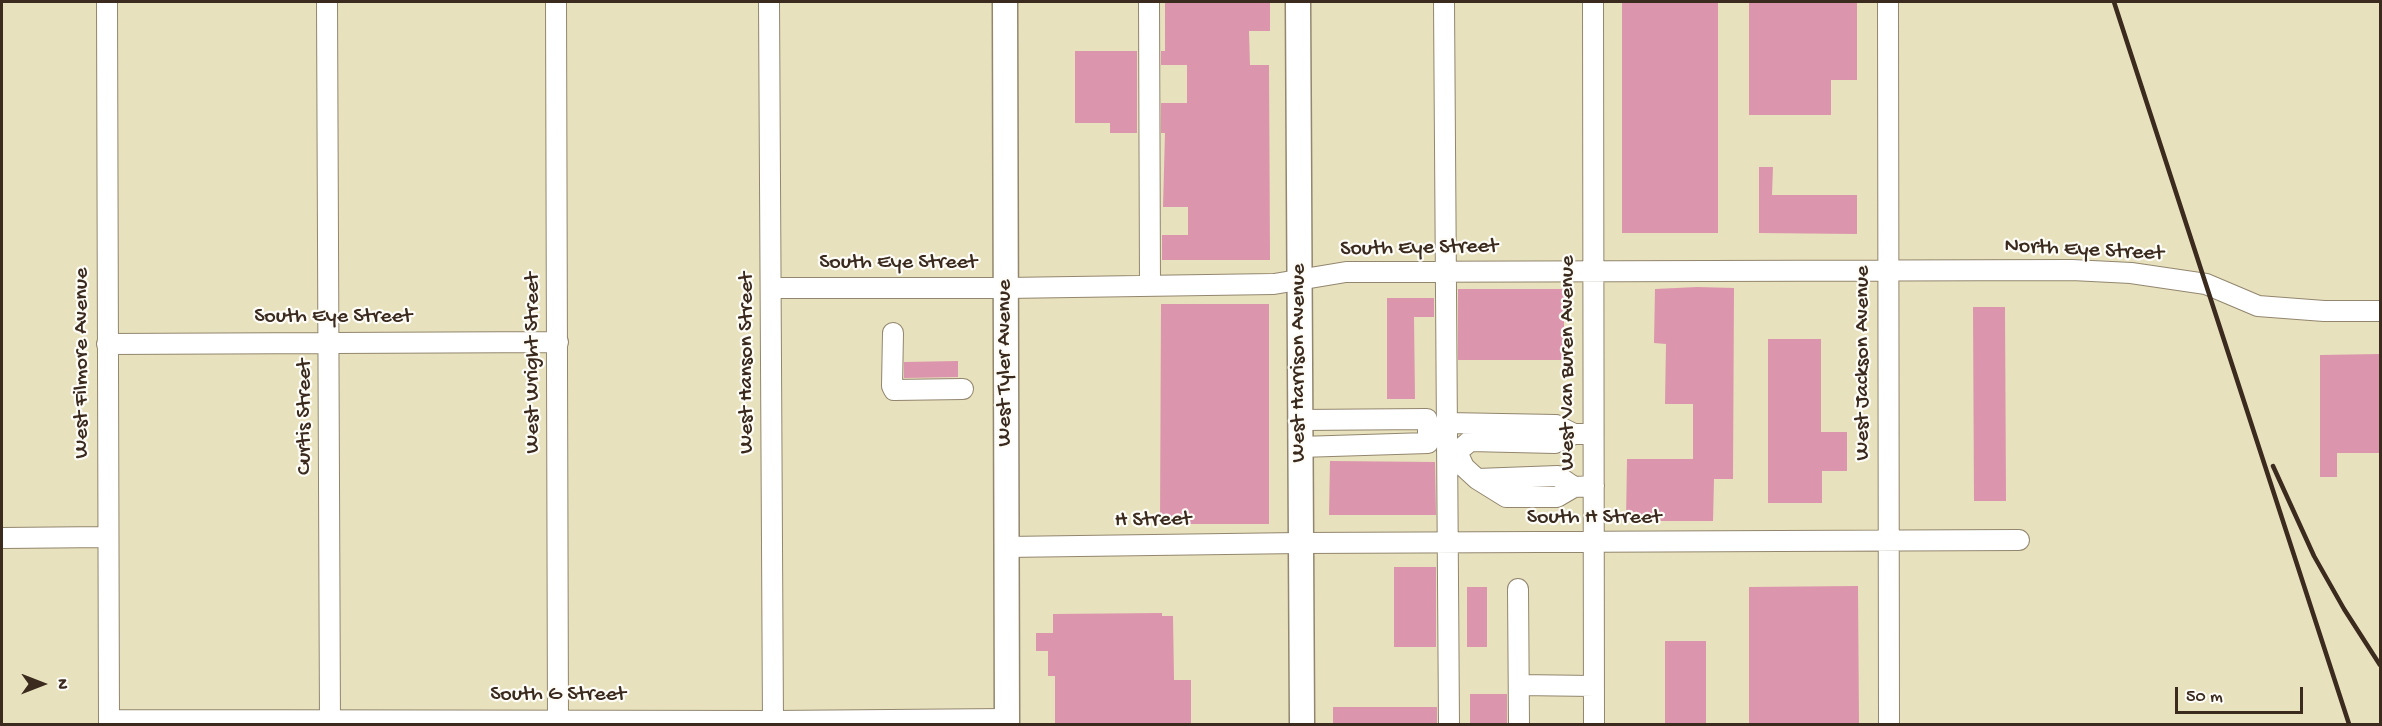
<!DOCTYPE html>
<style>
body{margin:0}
#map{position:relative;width:2382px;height:726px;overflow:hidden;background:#e8e1bd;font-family:"Gochi Hand",sans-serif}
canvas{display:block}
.frame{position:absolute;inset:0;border:3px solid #3b2a1e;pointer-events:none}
.north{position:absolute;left:12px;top:654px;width:60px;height:60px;-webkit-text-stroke:4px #fdfcf7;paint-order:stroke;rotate:90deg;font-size:16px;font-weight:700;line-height:24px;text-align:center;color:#3b2a1e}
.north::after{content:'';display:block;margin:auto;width:21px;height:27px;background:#3b2a1e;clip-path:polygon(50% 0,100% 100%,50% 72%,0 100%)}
.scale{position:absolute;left:2175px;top:687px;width:128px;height:27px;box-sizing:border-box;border:3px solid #3b2a1e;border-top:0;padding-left:8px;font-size:18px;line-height:21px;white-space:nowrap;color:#3b2a1e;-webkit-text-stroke:4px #fdfcf7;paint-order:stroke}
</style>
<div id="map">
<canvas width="2382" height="726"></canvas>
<div class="frame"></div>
<div class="north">N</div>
<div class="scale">50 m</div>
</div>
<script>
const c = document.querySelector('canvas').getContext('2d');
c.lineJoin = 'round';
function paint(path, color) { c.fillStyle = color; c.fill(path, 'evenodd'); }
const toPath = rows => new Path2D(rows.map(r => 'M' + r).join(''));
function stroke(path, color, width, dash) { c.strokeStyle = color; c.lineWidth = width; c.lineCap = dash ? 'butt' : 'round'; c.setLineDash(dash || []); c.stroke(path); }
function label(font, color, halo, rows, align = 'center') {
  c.font = font + ' "Gochi Hand",sans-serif'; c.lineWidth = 4.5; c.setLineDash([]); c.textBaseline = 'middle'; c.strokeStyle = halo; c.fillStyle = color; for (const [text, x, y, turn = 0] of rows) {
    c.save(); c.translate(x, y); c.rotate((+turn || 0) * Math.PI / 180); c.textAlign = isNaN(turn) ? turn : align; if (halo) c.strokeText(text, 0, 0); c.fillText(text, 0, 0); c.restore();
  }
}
const building = toPath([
 [1165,2,1270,2,1270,31,1249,31,1250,65,1269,65,1270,260,1162,260,1162,235,1188,235,1188,207,1163,207,1165,133,1161,133,1161,103,1187,103,1187,65,1161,65,1161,51,1165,51],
 [1622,2,1718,2,1718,233,1622,233],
 [1749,2,1857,2,1857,80,1831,80,1831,115,1749,115],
 [1075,51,1137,51,1137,133,1110,133,1110,123,1075,123],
 [1759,167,1773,167,1772,195,1857,195,1857,234,1759,233],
 [1697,287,1734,288,1733,479,1714,479,1713,521,1626,521,1627,459,1693,459,1693,404,1665,404,1666,344,1654,343,1655,289],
 [1458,289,1564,289,1564,360,1458,360],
 [1387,298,1434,298,1434,317,1414,317,1415,399,1387,399],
 [1161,304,1269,304,1269,524,1160,524],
 [1973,307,2005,307,2006,501,1974,501],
 [1768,339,1821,339,1821,432,1847,432,1847,471,1822,471,1822,503,1768,503],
 [2380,354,2380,453,2337,453,2337,477,2320,477,2320,355],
 [958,361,958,377,904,378,904,362],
 [1330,461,1435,462,1436,515,1329,515],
 [1394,567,1436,567,1436,647,1394,647],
 [1858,586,1859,724,1749,724,1749,587],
 [1467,587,1487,587,1487,647,1467,647],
 [1162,613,1162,616,1173,616,1174,680,1191,680,1191,724,1055,724,1055,676,1048,676,1048,651,1036,651,1036,633,1053,633,1053,614],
 [1665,641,1706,641,1706,724,1665,724],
 [1470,694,1507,694,1507,724,1470,724],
 [1333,707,1437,707,1437,724,1333,724]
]);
const minor = toPath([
 [107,2,109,724],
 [327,2,330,724],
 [556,2,558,724],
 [769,2,773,724],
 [1149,2,1150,286],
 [1444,2,1449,724],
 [1593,2,1594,724],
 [1888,2,1889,724],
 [771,288,1006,288,1274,284,1346,272,2072,270,2131,273,2206,284,2258,306,2324,311,2380,311],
 [893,333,892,386,894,390,963,389],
 [107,344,558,342],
 [1300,420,1427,419,1428,429,1428,443,1300,447],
 [1447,423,1556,425,1574,434],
 [1447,452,1457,452,1470,441,1555,443,1574,434,1593,434],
 [1457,452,1464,467,1477,479,1506,497,1557,497,1574,487,1594,486],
 [1477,479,1558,476,1574,487],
 [2,538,107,537],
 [1006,547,1300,543,2019,540],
 [1518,589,1519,724],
 [1519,685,1594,686],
 [109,720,773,721,1007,719]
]);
const major = toPath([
 [1005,2,1007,724],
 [1298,2,1302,724]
]);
const rail = toPath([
 [2114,2,2349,724],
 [2273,466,2314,556,2344,609,2380,665]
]);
const streetNames = [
 ["South Eye Street",1419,249,-1],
 ["North Eye Street",2084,251,3],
 ["South Eye Street",898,264],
 ["South Eye Street",333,318],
 ["West Filmore Avenue",83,363,-90],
 ["West Wright Street",534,363,-90],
 ["West Hanson Street",748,363,-90],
 ["West Tyler Avenue",1006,363,-90],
 ["West Harrison Avenue",1300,363,-90],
 ["West Van Buren Avenue",1569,363,-90],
 ["West Jackson Avenue",1864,363,-90],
 ["Curtis Street",306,417,-90],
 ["South H Street",1594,519],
 ["H Street",1153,521,-1],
 ["South G Street",558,696]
];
paint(building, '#db95ac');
stroke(minor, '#92866e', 22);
stroke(major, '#92866e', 27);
stroke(minor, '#fff', 20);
stroke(major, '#fff', 24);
stroke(rail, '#3b2a1e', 4.5);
label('22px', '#3b2a1e', '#fdfcf7', streetNames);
</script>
